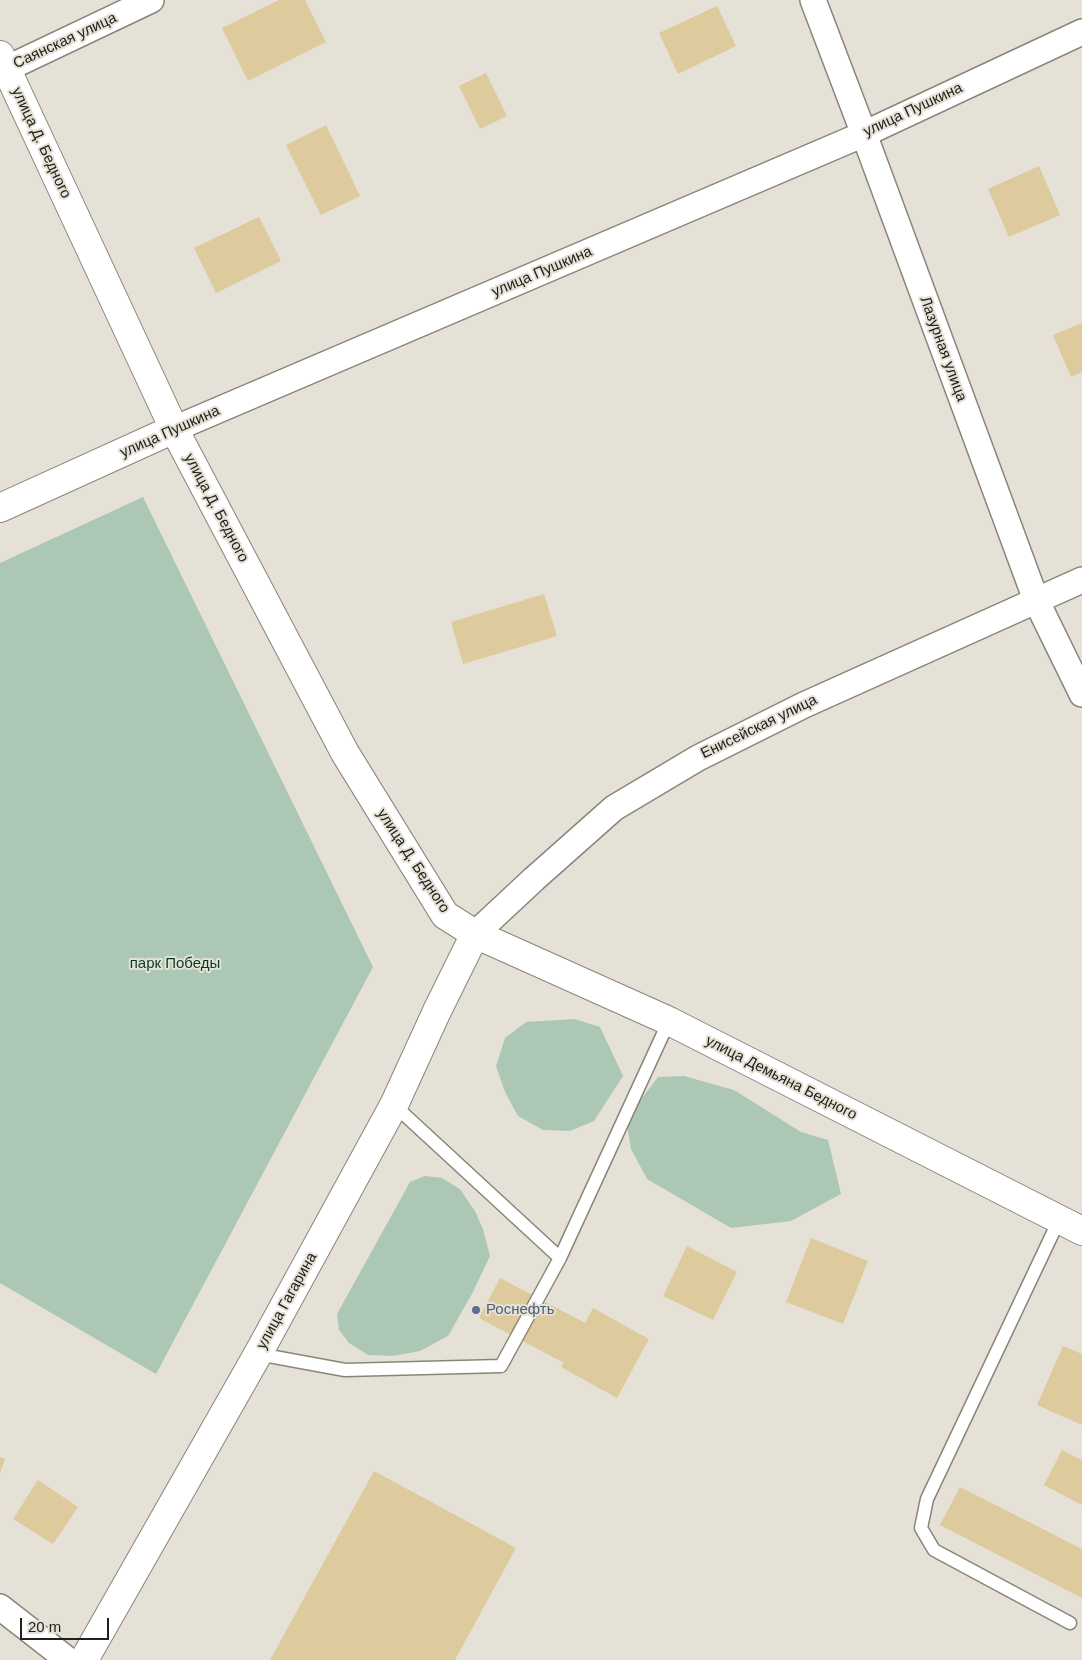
<!DOCTYPE html>
<meta charset="utf-8">
<style>
body{margin:0}
#map{position:relative;width:1082px;height:1660px;overflow:hidden;background:#e5e1d6;font-family:Helvetica,sans-serif}
canvas{display:block}
.scale{position:absolute;left:20px;top:1618px;width:89px;height:22px;box-sizing:border-box;border:2px solid #22201c;border-top:0;padding-left:6px;font-size:15px;line-height:18px;white-space:nowrap;color:#22201c;-webkit-text-stroke:4px #e5e1d6;paint-order:stroke}
</style>
<div id="map">
<canvas width="1082" height="1660"></canvas>
<div class="scale">20 m</div>
</div>
<script>
const c = document.querySelector('canvas').getContext('2d');
c.lineJoin = 'round';
function paint(path, color) { c.fillStyle = color; c.fill(path, 'evenodd'); }
const toPath = rows => new Path2D(rows.map(r => 'M' + r).join(''));
function stroke(path, color, width, dash) { c.strokeStyle = color; c.lineWidth = width; c.lineCap = dash ? 'butt' : 'round'; c.setLineDash(dash || []); c.stroke(path); }
function label(font, color, halo, rows, align = 'center') {
  c.font = font + ' Helvetica,sans-serif'; c.lineWidth = 4; c.setLineDash([]); c.textBaseline = 'middle'; c.strokeStyle = halo; c.fillStyle = color; for (const [text, x, y, turn = 0] of rows) {
    c.save(); c.translate(x, y); c.rotate((+turn || 0) * Math.PI / 180); c.textAlign = isNaN(turn) ? turn : align; if (halo) c.strokeText(text, 0, 0); c.fillText(text, 0, 0); c.restore();
  }
}
const green = toPath([
 [143,497,373,967,156,1374,0,1283,0,563],
 [575,1019,600,1027,623,1076,594,1121,570,1131,543,1130,518,1116,505,1092,496,1066,505,1038,526,1022],
 [684,1076,734,1090,801,1132,828,1140,841,1194,791,1221,731,1228,647,1179,631,1149,626,1119,658,1077],
 [425,1176,442,1178,460,1189,475,1211,483,1229,490,1256,473,1292,448,1336,420,1351,392,1356,368,1355,349,1343,339,1330,337,1314,410,1182]
]);
const building = toPath([
 [279,0,305,0,326,42,248,81,222,28],
 [717,6,736,46,678,74,659,33],
 [486,73,507,116,480,129,459,86],
 [326,125,360,196,321,215,286,145],
 [1039,166,1060,215,1009,237,988,189],
 [259,217,281,261,216,293,194,248],
 [1082,323,1082,372,1071,377,1053,335],
 [544,594,557,636,463,664,451,622],
 [811,1238,868,1261,843,1324,786,1302],
 [687,1246,737,1272,713,1320,663,1296],
 [500,1278,585,1323,593,1308,649,1339,617,1398,561,1367,564,1363,479,1318],
 [1063,1346,1082,1354,1082,1425,1037,1405],
 [1062,1450,1082,1460,1082,1505,1044,1485],
 [0,1457,5,1459,0,1473],
 [374,1471,516,1548,455,1660,270,1660],
 [38,1480,78,1507,53,1544,13,1519],
 [960,1487,1082,1549,1082,1598,940,1525]
]);
const lane = toPath([
 [1059,1220,927,1499,921,1528,934,1550,1070,1623],
 [560,1258,669,1021],
 [258,1354,345,1370,501,1366,560,1258,394,1105]
]);
const street = toPath([
 [813,0,864,134,1036,600,1082,694],
 [6,69,151,0],
 [174,429,864,134,1082,32],
 [475,934,534,879,614,808,698,758,804,705,1082,580],
 [0,1607,68,1660]
]);
const secondary = toPath([
 [0,55,174,429,345,753,445,915,475,934,669,1021,1082,1231],
 [0,508,174,429],
 [84,1660,258,1354,394,1105,437,1011,475,934]
]);
const markers = [
 [476,1310,5,"#5c6f8a"]
];
const streetNames = [
 ["Саянская улица",65,41,-25],
 ["улица Пушкина",913,110,-25],
 ["улица Д. Бедного",41,143,65],
 ["улица Пушкина",542,272,-23],
 ["Лазурная улица",943,349,70],
 ["улица Пушкина",170,432,-24],
 ["улица Д. Бедного",216,508,62],
 ["Енисейская улица",759,727,-26],
 ["улица Д. Бедного",413,861,57],
 ["улица Демьяна Бедного",781,1078,27],
 ["улица Гагарина",287,1301,-61]
];
const parkNames = [
 ["парк Победы",175,964]
];
const serviceNames = [
 ["Роснефть",486,1310]
];
paint(green, '#acc8b5');
paint(building, '#ddca9d');
stroke(lane, '#89857b', 15);
stroke(street, '#89857b', 28);
stroke(secondary, '#89857b', 30);
stroke(lane, '#fff', 12);
stroke(street, '#fff', 25);
stroke(secondary, '#fff', 28);
for (const [x, y, r, color] of markers) { const dot = new Path2D(); dot.arc(x, y, r, 0, 2 * Math.PI); c.fillStyle = color; c.fill(dot); stroke(dot, '#e5e1d6', 2); }
label('15px', '#22201c', '#e5e1d6', streetNames);
label('15px', '#023d22', '#e5e1d6', parkNames);
label('15px', '#4e5e75', '#e5e1d6', serviceNames, 'left');
</script>
